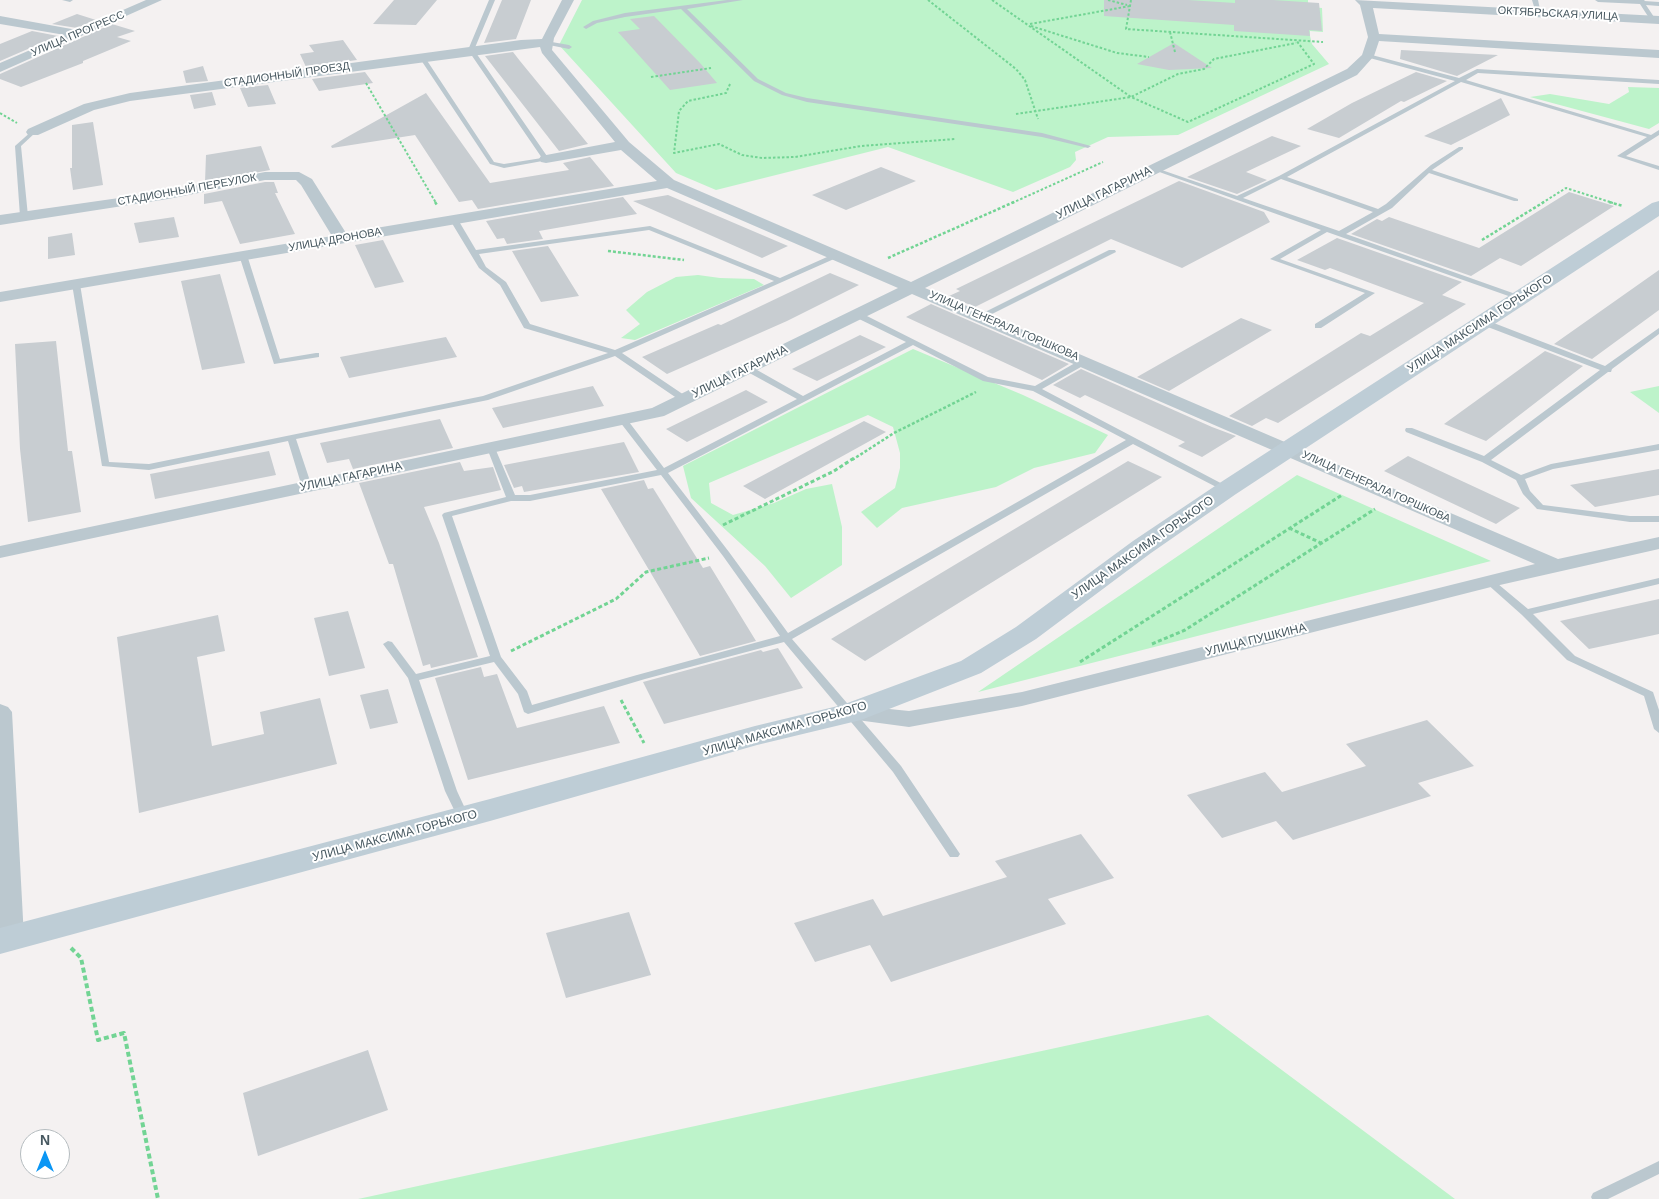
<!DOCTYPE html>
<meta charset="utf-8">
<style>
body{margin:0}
#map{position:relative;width:1659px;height:1199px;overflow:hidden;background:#f4f1f1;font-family:Helvetica,sans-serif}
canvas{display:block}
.north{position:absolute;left:20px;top:1129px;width:50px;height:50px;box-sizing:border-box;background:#fff;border:1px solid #b5bcbf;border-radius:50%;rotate:0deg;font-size:14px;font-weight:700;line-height:20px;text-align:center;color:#475860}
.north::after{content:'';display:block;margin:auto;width:18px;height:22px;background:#0b96f4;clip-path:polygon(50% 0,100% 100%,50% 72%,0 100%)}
</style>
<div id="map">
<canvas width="1659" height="1199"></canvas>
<div class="north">N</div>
</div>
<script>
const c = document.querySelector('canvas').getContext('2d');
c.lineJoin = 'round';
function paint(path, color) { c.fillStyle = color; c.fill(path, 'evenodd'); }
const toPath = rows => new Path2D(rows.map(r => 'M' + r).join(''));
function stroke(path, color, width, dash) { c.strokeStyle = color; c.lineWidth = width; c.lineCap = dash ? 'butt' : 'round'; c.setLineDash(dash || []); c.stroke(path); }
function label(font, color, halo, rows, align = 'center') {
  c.font = font + ' Helvetica,sans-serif'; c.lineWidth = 4; c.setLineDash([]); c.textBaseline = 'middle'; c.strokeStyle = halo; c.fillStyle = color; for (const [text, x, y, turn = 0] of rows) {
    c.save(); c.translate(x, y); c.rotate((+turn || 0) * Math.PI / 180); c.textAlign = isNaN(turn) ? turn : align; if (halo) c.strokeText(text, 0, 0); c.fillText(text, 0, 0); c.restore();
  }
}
const green = toPath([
 [582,0,1308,0,1308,7,1322,8,1323,32,1310,31,1310,36,1312,44,1329,64,1178,135,1108,137,1075,152,1076,160,1070,167,1013,192,888,147,716,190,676,173,559,45],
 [1628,87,1659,88,1659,123,1649,129,1530,97,1550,94,1609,104,1629,92],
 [698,275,720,278,754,279,764,285,635,340,621,338,640,324,626,310,647,292,676,277],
 [913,349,1023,395,1108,435,1095,453,1034,468,996,487,902,508,877,528,861,512,895,488,900,468,900,453,893,427,868,415,709,483,711,503,733,515,774,503,806,489,832,484,842,527,842,565,791,598,765,566,691,498,683,466],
 [1659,386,1659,413,1630,392],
 [1297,475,1491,561,978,692],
 [1208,1015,1455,1199,358,1199]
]);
const building = toPath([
 [394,0,437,0,416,25,373,24],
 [502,0,531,0,516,39,484,43],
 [1104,0,1188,0,1235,3,1235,0,1273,0,1319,3,1322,31,1309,30,1310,36,1234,31,1234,25,1104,16],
 [77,14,96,20,77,28,52,24],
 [654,16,700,63,717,83,670,90,618,32,640,29,630,19],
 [112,24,135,31,117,37,131,41,83,61,83,63,21,87,0,79,0,74],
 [32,31,58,36,0,61,0,44],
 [343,40,357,60,306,67,300,54,314,52,309,45],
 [1174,43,1212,68,1169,70,1137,64],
 [1401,50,1498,55,1457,76,1400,59],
 [513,52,520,61,588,144,559,151,485,56],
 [203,66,208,81,186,83,183,71],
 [365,72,373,83,319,91,312,79],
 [1416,72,1447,81,1404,102,1401,101,1339,138,1307,129,1352,103],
 [268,85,276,104,248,107,240,88],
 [212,92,216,105,194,109,190,95],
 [426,93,490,183,569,170,563,163,590,157,614,186,478,209,472,200,459,202,415,135,332,148,331,146],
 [1501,98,1510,115,1451,145,1424,136],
 [93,122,103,185,73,190,70,168,72,168,72,125],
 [1272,136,1301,146,1246,172,1267,180,1237,194,1187,177],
 [261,146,270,170,205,182,206,155],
 [881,167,916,181,846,210,812,195],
 [1179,181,1264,212,1270,222,1182,268,1111,239,975,307,949,296,960,291,956,289],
 [265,182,274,182,278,193,275,193,295,234,240,244,222,201,204,204,204,194],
 [1569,192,1614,206,1521,266,1500,258,1471,276,1351,234,1377,219,1382,221,1389,217,1479,248],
 [668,195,713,214,788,246,762,258,633,201],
 [623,197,637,214,539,231,543,239,507,244,504,238,497,239,486,221],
 [174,217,179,237,139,243,134,223],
 [72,233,75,255,48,259,48,237],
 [1337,238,1462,282,1442,295,1466,304,1278,423,1266,418,1252,426,1229,416,1361,333,1370,336,1424,303,1330,268,1325,270,1297,260],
 [383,240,404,282,375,288,355,245],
 [548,246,579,296,541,302,512,251],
 [1659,270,1659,310,1592,359,1554,344],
 [830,273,859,285,787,321,667,374,642,357,718,324,721,325],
 [220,274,245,363,202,370,181,281],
 [931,304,1069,364,1042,380,906,317],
 [1241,318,1272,330,1169,391,1137,377],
 [860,335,886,347,817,381,792,369],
 [446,337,457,357,349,378,340,357],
 [56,341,68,451,72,451,81,512,28,522,20,449,15,344],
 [1545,351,1583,366,1486,441,1444,424],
 [1081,369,1212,427,1236,436,1202,457,1178,446,1185,442,1085,395,1080,398,1053,385],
 [593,386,604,406,503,428,492,408],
 [746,390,768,402,687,442,666,429],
 [440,419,453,448,353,469,349,459,327,463,320,443],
 [864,421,886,432,765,499,743,486],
 [624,442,639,472,524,492,522,486,514,488,504,465],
 [269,451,276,475,155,499,150,474],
 [1408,456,1520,508,1496,524,1384,471],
 [1128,461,1162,477,865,661,831,639],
 [460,462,464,471,493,467,501,490,424,507,439,543,478,657,431,668,430,664,423,666,393,564,389,564,359,483],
 [1659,469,1659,495,1595,507,1570,485],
 [644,480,648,489,653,488,703,568,710,566,756,641,700,656,601,489],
 [1659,599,1659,634,1589,649,1560,621],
 [348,611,365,668,329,676,314,618],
 [218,615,225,651,197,657,212,746,264,734,260,712,320,698,337,764,139,813,117,637],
 [778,648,803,688,664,724,643,682,761,650,763,652],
 [481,667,484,677,497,674,517,728,604,706,620,743,468,780,435,678],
 [388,689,398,723,370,729,360,695],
 [1427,720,1474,766,1418,783,1431,796,1293,840,1276,821,1222,838,1187,795,1265,772,1282,792,1334,776,1366,766,1346,744],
 [1081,834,1114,878,1048,899,1066,924,891,982,870,945,815,962,794,923,873,899,883,916,1007,877,995,861],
 [629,912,651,975,566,998,546,933],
 [368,1050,388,1110,258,1156,243,1093]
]);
const pathFar3 = toPath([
 [928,0,1016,69,1025,80,1038,119],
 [992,0,1131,97,1188,122,1314,64,1296,40],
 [1108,0,1127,5],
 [1131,0,1126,29,1323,42],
 [1030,24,1130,6],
 [1031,26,1117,53,1149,57],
 [1170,32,1175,52],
 [651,77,711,68],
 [366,83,436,203],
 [730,84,726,93,688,101,679,111,674,153,719,144,742,155,762,158,795,157,861,146,955,139],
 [0,113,17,123],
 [1016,114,1131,97,1178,74,1204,69,1214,59,1296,43],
 [1012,203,1103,162],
 [1542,203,1566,188,1613,203]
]);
const pathFar2 = toPath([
 [435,202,437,205],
 [1609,202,1623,206],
 [1482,240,1544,202],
 [608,251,684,260],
 [888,258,1014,202],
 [852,460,894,433,976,392]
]);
const pathFar1 = toPath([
 [723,525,834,471,854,458],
 [1289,528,1321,543],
 [1152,644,1185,630,1375,509],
 [511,651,616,599,646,572,709,558],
 [1080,662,1342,495],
 [621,700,644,743]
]);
const path = toPath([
 [71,948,81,958,98,1040,124,1033,158,1199]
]);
const lane = toPath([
 [62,0,73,0,70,2,62,0],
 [489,0,495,0,474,50,549,159,548,160,504,168,490,164,419,57,424,56,494,162,504,164,542,158,468,50,489,0],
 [727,0,743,0,687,9,758,79,786,93,807,98,1042,133,1091,146,1088,148,1042,137,807,102,782,95,754,81,681,9,625,17,597,23,586,29,583,27,593,21,625,13,727,0],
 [1532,0,1538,0,1541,14,1536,13,1532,0],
 [1595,0,1645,0,1644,1,1659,2,1659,6,1646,5,1656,20,1653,22,1651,21,1640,4,1598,2,1595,0],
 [546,41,569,45,572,47,569,49,544,44,543,43,546,41],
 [1368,54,1459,78,1477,69,1659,80,1659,84,1478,73,1466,80,1651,135,1659,130,1659,135,1626,156,1659,166,1659,170,1617,156,1647,137,1461,82,1287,177,1378,209,1386,204,1431,165,1459,147,1463,147,1463,149,1432,170,1518,199,1518,201,1514,201,1429,173,1392,208,1346,234,1524,297,1520,299,1517,299,1327,232,1280,259,1375,293,1321,328,1315,328,1315,324,1365,293,1270,259,1321,230,1151,169,1156,168,1237,196,1279,176,1455,81,1366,57,1365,56,1368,54],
 [1281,179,1373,212,1339,231,1243,198,1281,179],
 [33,130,36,132,35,133,21,146,28,216,24,218,20,216,15,146,33,130],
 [451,218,457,218,476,250,650,226,780,278,836,253,839,253,843,255,622,353,687,397,687,401,681,401,615,356,488,400,296,439,312,487,307,490,302,487,288,441,149,470,102,466,72,284,76,282,80,284,109,462,149,464,483,396,608,353,524,328,500,285,479,268,450,220,451,218],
 [649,230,774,281,615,350,530,324,506,282,486,267,479,254,649,230],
 [1109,250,1115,250,1116,252,984,318,981,318,977,316,1109,250],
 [240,253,243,253,247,255,280,359,316,353,319,353,319,357,274,364,239,255,240,253],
 [853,312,859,312,988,377,1035,386,1082,359,1088,359,1088,363,1042,389,1232,489,1230,491,1224,491,1133,444,792,639,901,766,958,851,960,854,958,857,950,857,893,772,784,642,645,679,528,714,524,712,518,694,494,662,419,680,457,791,469,817,467,820,459,820,445,791,408,678,383,644,388,641,392,642,416,674,490,656,442,515,444,513,506,497,487,448,488,446,494,446,495,448,515,495,530,495,657,470,620,422,619,420,620,418,626,418,664,468,797,399,744,370,744,366,750,366,803,396,906,342,853,316,853,312],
 [913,345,983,381,1033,391,1126,440,788,633,729,552,668,473,913,345],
 [661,475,723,556,780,636,637,675,532,705,527,691,501,657,452,516,511,501,530,501,661,475],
 [1480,320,1486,320,1605,366,1659,328,1659,334,1612,369,1611,372,1608,372,1491,460,1521,475,1551,464,1659,444,1659,450,1553,469,1525,479,1530,491,1543,505,1630,516,1659,516,1659,522,1630,522,1537,509,1523,494,1516,480,1482,462,1406,432,1405,430,1406,428,1412,428,1484,456,1600,370,1480,324,1480,320],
 [1489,578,1492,579,1528,609,1659,578,1659,584,1533,614,1575,656,1653,692,1659,710,1659,733,1654,729,1644,696,1567,660,1522,615,1486,583,1484,581,1489,578],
 [1659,1161,1659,1174,1608,1199,1592,1199,1591,1197,1593,1193,1659,1161]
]);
const street = toPath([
 [146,0,162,0,0,72,0,63,65,35,0,24,0,16,77,30,146,0],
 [562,0,574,0,554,38,552,50,629,142,674,180,911,282,1347,69,1362,55,1368,37,1360,5,1355,0,1659,16,1659,24,1373,8,1379,34,1659,50,1659,58,1379,41,1374,56,1357,75,925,288,1558,559,1659,537,1659,549,1491,587,1022,706,909,727,842,718,838,713,842,708,850,705,909,711,1022,692,1535,564,912,294,664,416,0,558,0,546,652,408,898,288,667,188,0,302,0,292,332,236,301,185,296,180,265,180,168,199,0,225,0,215,168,191,265,172,299,172,312,179,346,233,657,181,621,150,546,163,541,162,539,159,541,156,615,142,542,53,540,47,130,101,94,110,38,135,28,135,26,132,28,129,84,104,130,93,521,40,542,39,562,0],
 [0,704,8,707,12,712,24,938,20,945,11,948,2,945,0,942,0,704]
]);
const secondary = toPath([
 [1659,201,1659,216,1236,494,1151,553,1036,639,981,673,861,720,757,745,490,821,0,954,0,928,490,799,755,726,842,705,961,661,1016,627,1133,541,1218,484,1652,203,1659,201]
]);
const farStreetnames = [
 ["ОКТЯБРЬСКАЯ УЛИЦА",1558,14,3],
 ["УЛИЦА ПРОГРЕСС",78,34,-23],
 ["СТАДИОННЫЙ ПРОЕЗД",287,75,-8],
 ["СТАДИОННЫЙ ПЕРЕУЛОК",187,190,-10],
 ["УЛИЦА ДРОНОВА",335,240,-10],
 ["УЛИЦА ГЕНЕРАЛА ГОРШКОВА",1004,326,23],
 ["УЛИЦА ГЕНЕРАЛА ГОРШКОВА",1376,487,24]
];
const streetNames = [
 ["УЛИЦА ГАГАРИНА",1104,193,-26],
 ["УЛИЦА МАКСИМА ГОРЬКОГО",1480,324,-33],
 ["УЛИЦА ГАГАРИНА",740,372,-26],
 ["УЛИЦА ГАГАРИНА",351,477,-12],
 ["УЛИЦА МАКСИМА ГОРЬКОГО",1143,548,-35],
 ["УЛИЦА ПУШКИНА",1256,640,-14],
 ["УЛИЦА МАКСИМА ГОРЬКОГО",785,729,-16],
 ["УЛИЦА МАКСИМА ГОРЬКОГО",395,836,-15]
];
paint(green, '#bdf3ca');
paint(building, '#c8cdd1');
stroke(pathFar3, '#72d494', 2, [2.5, 2]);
stroke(pathFar2, '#72d494', 2.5, [3, 2]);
stroke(pathFar1, '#72d494', 3, [4, 2.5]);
stroke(path, '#72d494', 4, [5, 3]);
paint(lane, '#bbc8cf');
paint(street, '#bbc8cf');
paint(secondary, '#becdd6');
label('11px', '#475860', '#fff', farStreetnames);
label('12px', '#475860', '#fff', streetNames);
</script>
